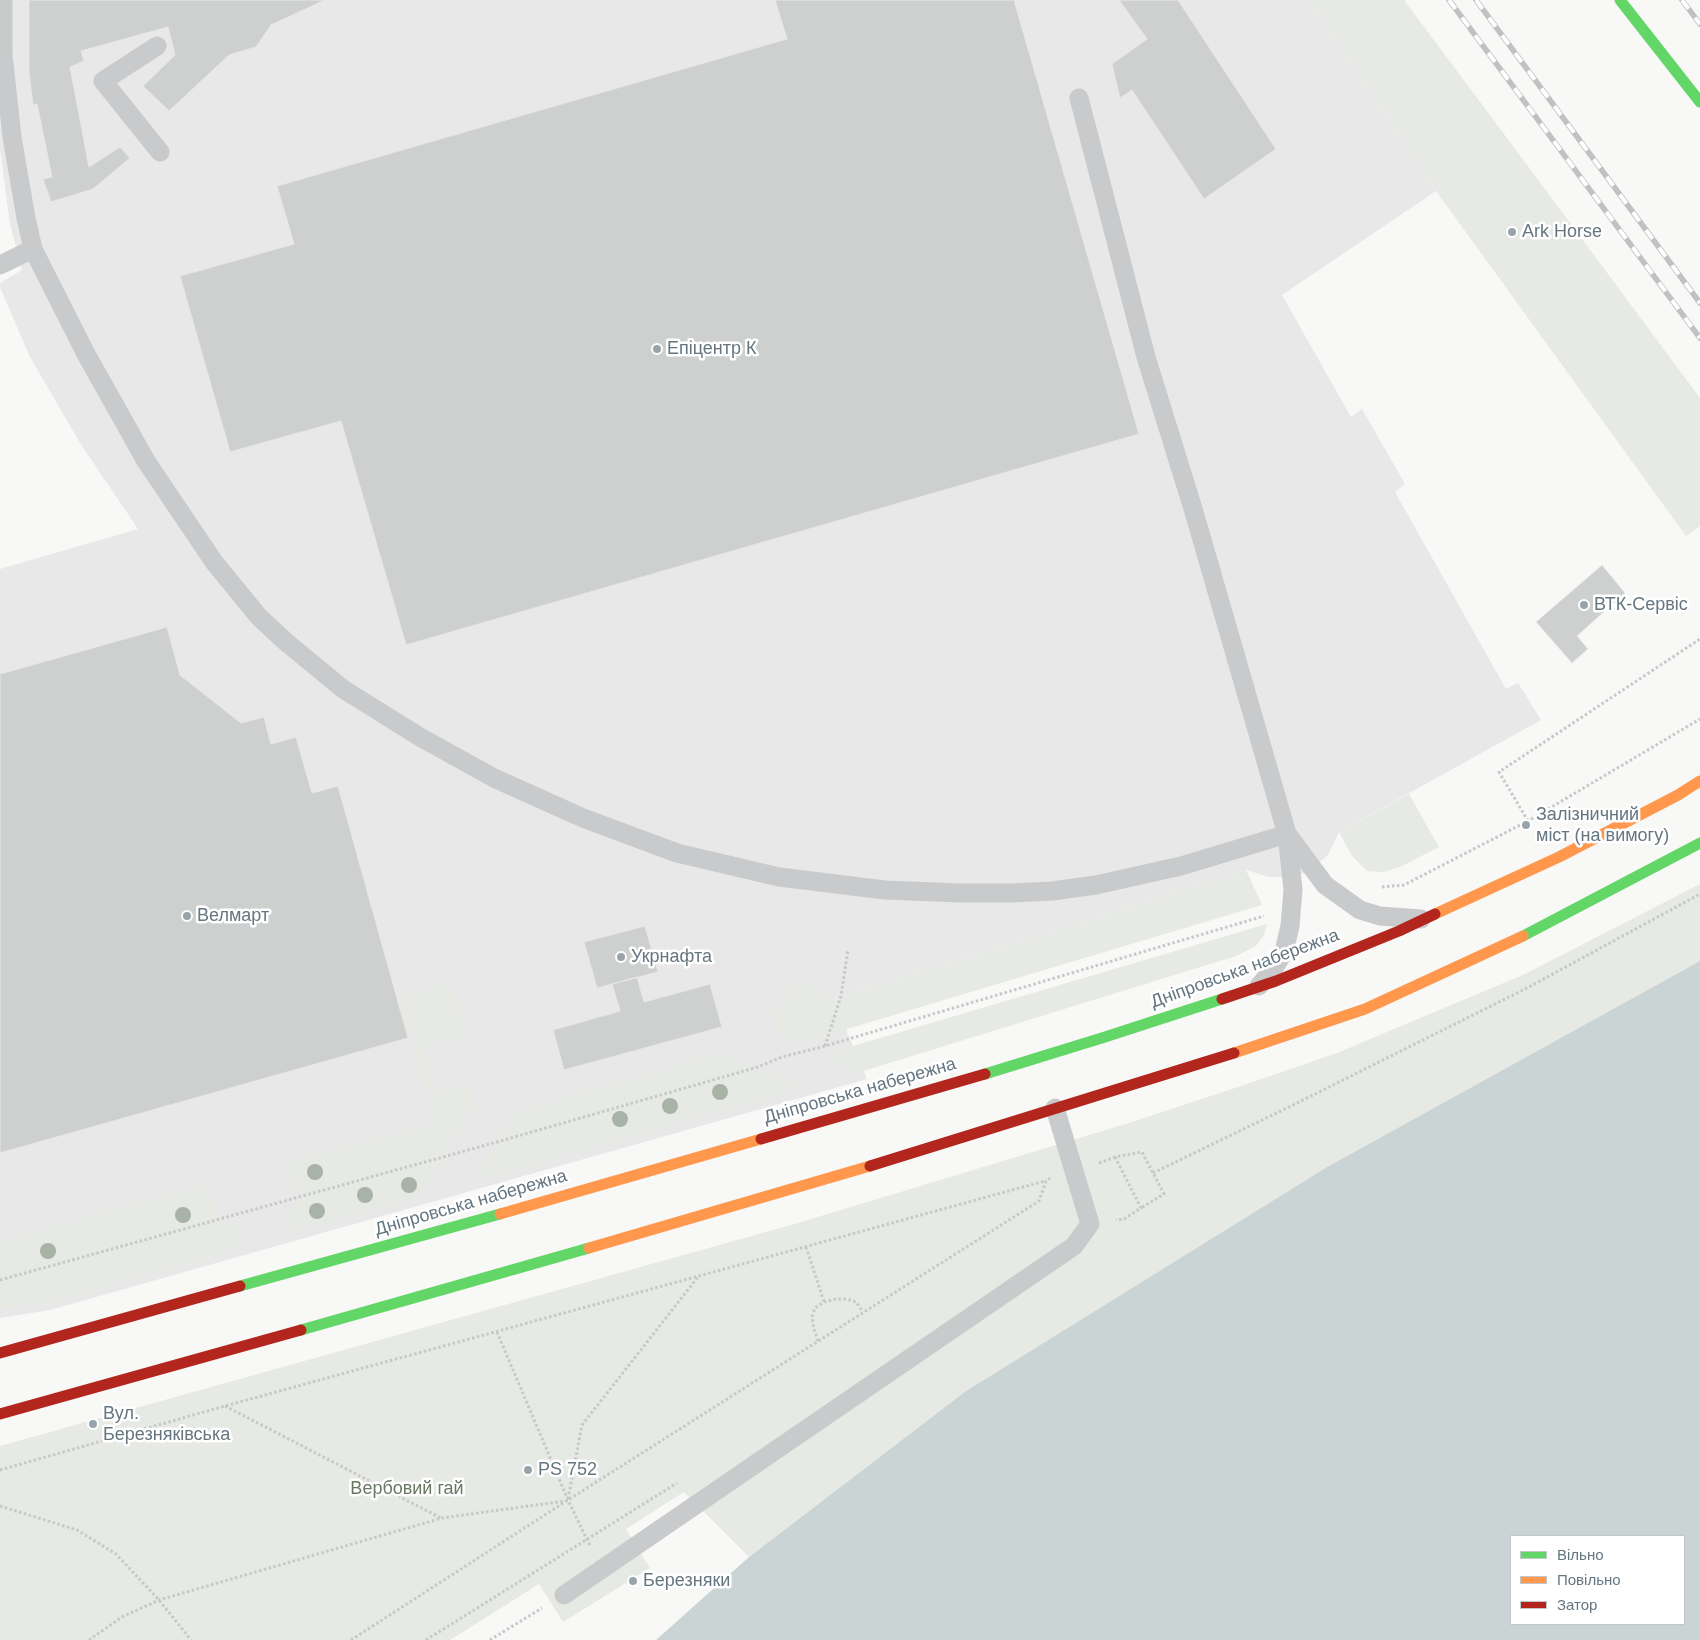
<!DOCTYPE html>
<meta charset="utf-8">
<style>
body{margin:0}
#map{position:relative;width:1700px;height:1640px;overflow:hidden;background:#f8f8f7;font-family:Helvetica,sans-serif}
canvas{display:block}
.legend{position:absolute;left:1510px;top:1535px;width:175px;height:90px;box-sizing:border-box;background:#fff;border:1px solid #c1c8cc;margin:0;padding:6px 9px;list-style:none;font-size:15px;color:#657680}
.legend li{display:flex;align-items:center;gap:10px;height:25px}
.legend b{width:25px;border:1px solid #c1c8cc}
</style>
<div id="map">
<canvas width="1700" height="1640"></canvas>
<ul class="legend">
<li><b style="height:6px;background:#63d668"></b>Вільно</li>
<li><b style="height:6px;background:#ff974d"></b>Повільно</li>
<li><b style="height:6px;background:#b3261e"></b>Затор</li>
</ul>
</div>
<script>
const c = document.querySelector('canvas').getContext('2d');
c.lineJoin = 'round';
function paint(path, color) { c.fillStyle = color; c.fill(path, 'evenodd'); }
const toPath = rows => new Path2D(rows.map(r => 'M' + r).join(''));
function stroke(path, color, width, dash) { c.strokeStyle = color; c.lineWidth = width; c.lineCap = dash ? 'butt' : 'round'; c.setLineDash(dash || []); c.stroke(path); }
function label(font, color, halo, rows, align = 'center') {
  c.font = font + ' Helvetica,sans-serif'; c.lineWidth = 5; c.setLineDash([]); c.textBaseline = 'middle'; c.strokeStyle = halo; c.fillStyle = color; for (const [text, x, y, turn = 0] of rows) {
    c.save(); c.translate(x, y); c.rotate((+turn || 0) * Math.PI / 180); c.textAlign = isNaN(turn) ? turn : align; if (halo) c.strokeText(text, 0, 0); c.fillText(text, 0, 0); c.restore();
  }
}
const built = toPath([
 [0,0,1308,0,1436,191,1282,295,1351,417,1362,409,1405,484,1395,492,1506,689,1518,683,1541,720,1339,832,1328,855,1309,871,1295,877,1269,877,1246,870,1070,926,833,999,867,1079,50,1310,0,1318,0,569,138,529,80,443,29,355,0,287,0,283,22,270,10,224,0,149]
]);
const green = toPath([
 [1308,0,1404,0,1510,142,1700,398,1700,526,1686,536,1436,191],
 [1409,794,1439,847,1400,867,1383,872,1367,871,1352,856,1339,832],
 [1246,870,1262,905,800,1043,781,1035,776,1029,774,1017,777,1011,799,975,833,999,1070,926],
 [1700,884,1700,961,1327,1167,966,1391,749,1557,684,1492,626,1529,650,1568,563,1622,539,1584,450,1640,0,1640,0,1446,791,1225,1129,1123,1244,1085,1337,1053,1525,974],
 [1267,924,1264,935,1256,946,1236,956,857,1073,819,1056],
 [451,982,465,1036,422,1048,436,1094,470,1085,473,1103,464,1122,428,1185,407,1201,299,1230,289,1226,283,1221,280,1211,298,1206,286,1163,434,1124,414,1050,402,995],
 [726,1052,799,1088,472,1183,512,1112],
 [209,1184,221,1228,246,1221,245,1241,240,1248,39,1305,0,1309,0,1240]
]);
const water = toPath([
 [1700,961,1700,1640,656,1640,749,1557,966,1391,1327,1167],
 [1511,1536,1684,1536,1684,1624,1511,1624]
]);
const building = toPath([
 [29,0,325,0,271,25,256,47,229,55,169,111,143,86,175,55,168,27,81,51,84,61,70,67,89,167,120,147,130,158,93,189,51,202,43,179,52,177,37,104,33,105,29,73,29,0],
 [775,0,1014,0,1139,434,406,645,341,421,230,452,180,276,294,244,277,186,787,39,775,0],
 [1119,0,1178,0,1276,149,1204,199,1132,90,1120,98,1112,64,1147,39,1119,0],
 [1602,565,1625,593,1577,636,1588,649,1572,663,1536,622,1602,565],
 [167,627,180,675,241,723,264,717,271,744,296,737,312,793,338,786,408,1038,0,1153,0,674,167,627],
 [645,926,658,972,597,988,584,942,645,926],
 [637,977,644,1002,710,984,722,1027,564,1070,553,1030,620,1011,612,984,637,977]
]);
const path = toPath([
 [1528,821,1499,772,1700,639],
 [1382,887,1404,885,1528,821,1700,719],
 [825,1046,841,996,848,949],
 [1115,1157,1141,1208,1124,1219,1116,1220],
 [1099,1163,1115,1157,1142,1152,1164,1194,1141,1208],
 [1153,1173,1287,1108,1529,987,1700,894],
 [806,1247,824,1302],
 [0,1280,497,1142,758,1067,782,1057,825,1046,1264,916],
 [497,1332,568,1500,590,1546],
 [818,1341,814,1329,812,1317,815,1308,824,1302,836,1299,847,1299,856,1302,863,1312],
 [225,1406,441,1518],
 [0,1470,225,1406,1045,1181],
 [568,1499,582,1425,698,1277],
 [0,1506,77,1530,116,1554,159,1600,191,1640],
 [89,1640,122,1617,159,1600,442,1518,565,1501],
 [351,1640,568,1500,1039,1201,1046,1181,1050,1178],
 [426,1640,677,1483],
 [490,1640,542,1608]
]);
const lane = toPath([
 [157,46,103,81,160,152],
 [1079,98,1146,357,1194,512,1287,834,1293,890,1290,926,1284,952,1274,968,1259,986],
 [33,249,86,354,146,461,214,562,259,617,286,642,343,689,420,737,494,778,583,818,677,853,779,877,885,890,960,893,1012,893,1052,891,1096,885,1181,866,1287,834],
 [0,265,33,249,26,218,12,137,3,55,3,0],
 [1288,835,1325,885,1360,910,1380,916,1421,919],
 [564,1595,1074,1246,1090,1224,1055,1108]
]);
const fast = toPath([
 [1620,0,1700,102],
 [1523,936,1700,843],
 [985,1074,1105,1037,1222,999],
 [240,1286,500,1214],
 [301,1330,589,1248]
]);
const slow = toPath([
 [1435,914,1559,857,1678,795,1700,781],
 [1234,1053,1365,1009,1523,936],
 [500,1214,761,1139],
 [589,1248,870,1166]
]);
const jam = toPath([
 [1222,999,1276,981,1399,931,1435,914],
 [761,1139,985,1074],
 [870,1166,1234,1053],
 [0,1353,240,1286],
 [0,1414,301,1330]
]);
const rail = toPath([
 [1449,0,1700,338],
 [1476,0,1700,303],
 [1682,0,1700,24]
]);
const trees = [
 [720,1092],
 [670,1106],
 [620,1119],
 [315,1172],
 [409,1185],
 [365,1195],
 [317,1211],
 [183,1215],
 [48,1251]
];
const markers = [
 [1512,232,5,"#98a4aa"],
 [657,349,5,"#98a4aa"],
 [1584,605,5,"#98a4aa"],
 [1526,825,5,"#98a4aa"],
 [187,916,5,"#98a4aa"],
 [621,957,5,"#98a4aa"],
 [93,1424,5,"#98a4aa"],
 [528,1470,5,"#98a4aa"],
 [633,1581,5,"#98a4aa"]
];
const poiNames = [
 ["Ark Horse",1522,232],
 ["Епіцентр К",667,349],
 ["ВТК-Сервіс",1594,605],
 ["Залізничний",1536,815],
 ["міст (на вимогу)",1536,836],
 ["Велмарт",197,916],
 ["Укрнафта",631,957],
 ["Вул.",103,1414],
 ["Березняківська",103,1435],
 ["PS 752",538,1470],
 ["Березняки",643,1581]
];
const streetNames = [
 ["Дніпровська набережна",1245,969,-20],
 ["Дніпровська набережна",860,1091,-16],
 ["Дніпровська набережна",471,1203,-16]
];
const parkNames = [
 ["Вербовий гай",407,1489]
];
paint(built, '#e7e8e7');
paint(green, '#e7e9e5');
paint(water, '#cad4d5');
paint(building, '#ced0d0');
stroke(building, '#e8e8e6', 1);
stroke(path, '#c7c8c9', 3, [2.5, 2.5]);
stroke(lane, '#c9cacb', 19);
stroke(fast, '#63d668', 11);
stroke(slow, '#ff974d', 11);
stroke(jam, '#b3261e', 11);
stroke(rail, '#bfc1c2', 5.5);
stroke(rail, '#fff', 4, [11]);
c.fillStyle = '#a9b2a6';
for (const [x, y] of trees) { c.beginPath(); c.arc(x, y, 8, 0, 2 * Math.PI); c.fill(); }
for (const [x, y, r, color] of markers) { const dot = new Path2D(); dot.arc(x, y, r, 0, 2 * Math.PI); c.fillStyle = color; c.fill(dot); stroke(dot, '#fff', 2); }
label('18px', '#657680', '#fff', poiNames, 'left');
label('18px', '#657680', '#fff', streetNames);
label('18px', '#697864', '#fff', parkNames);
</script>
